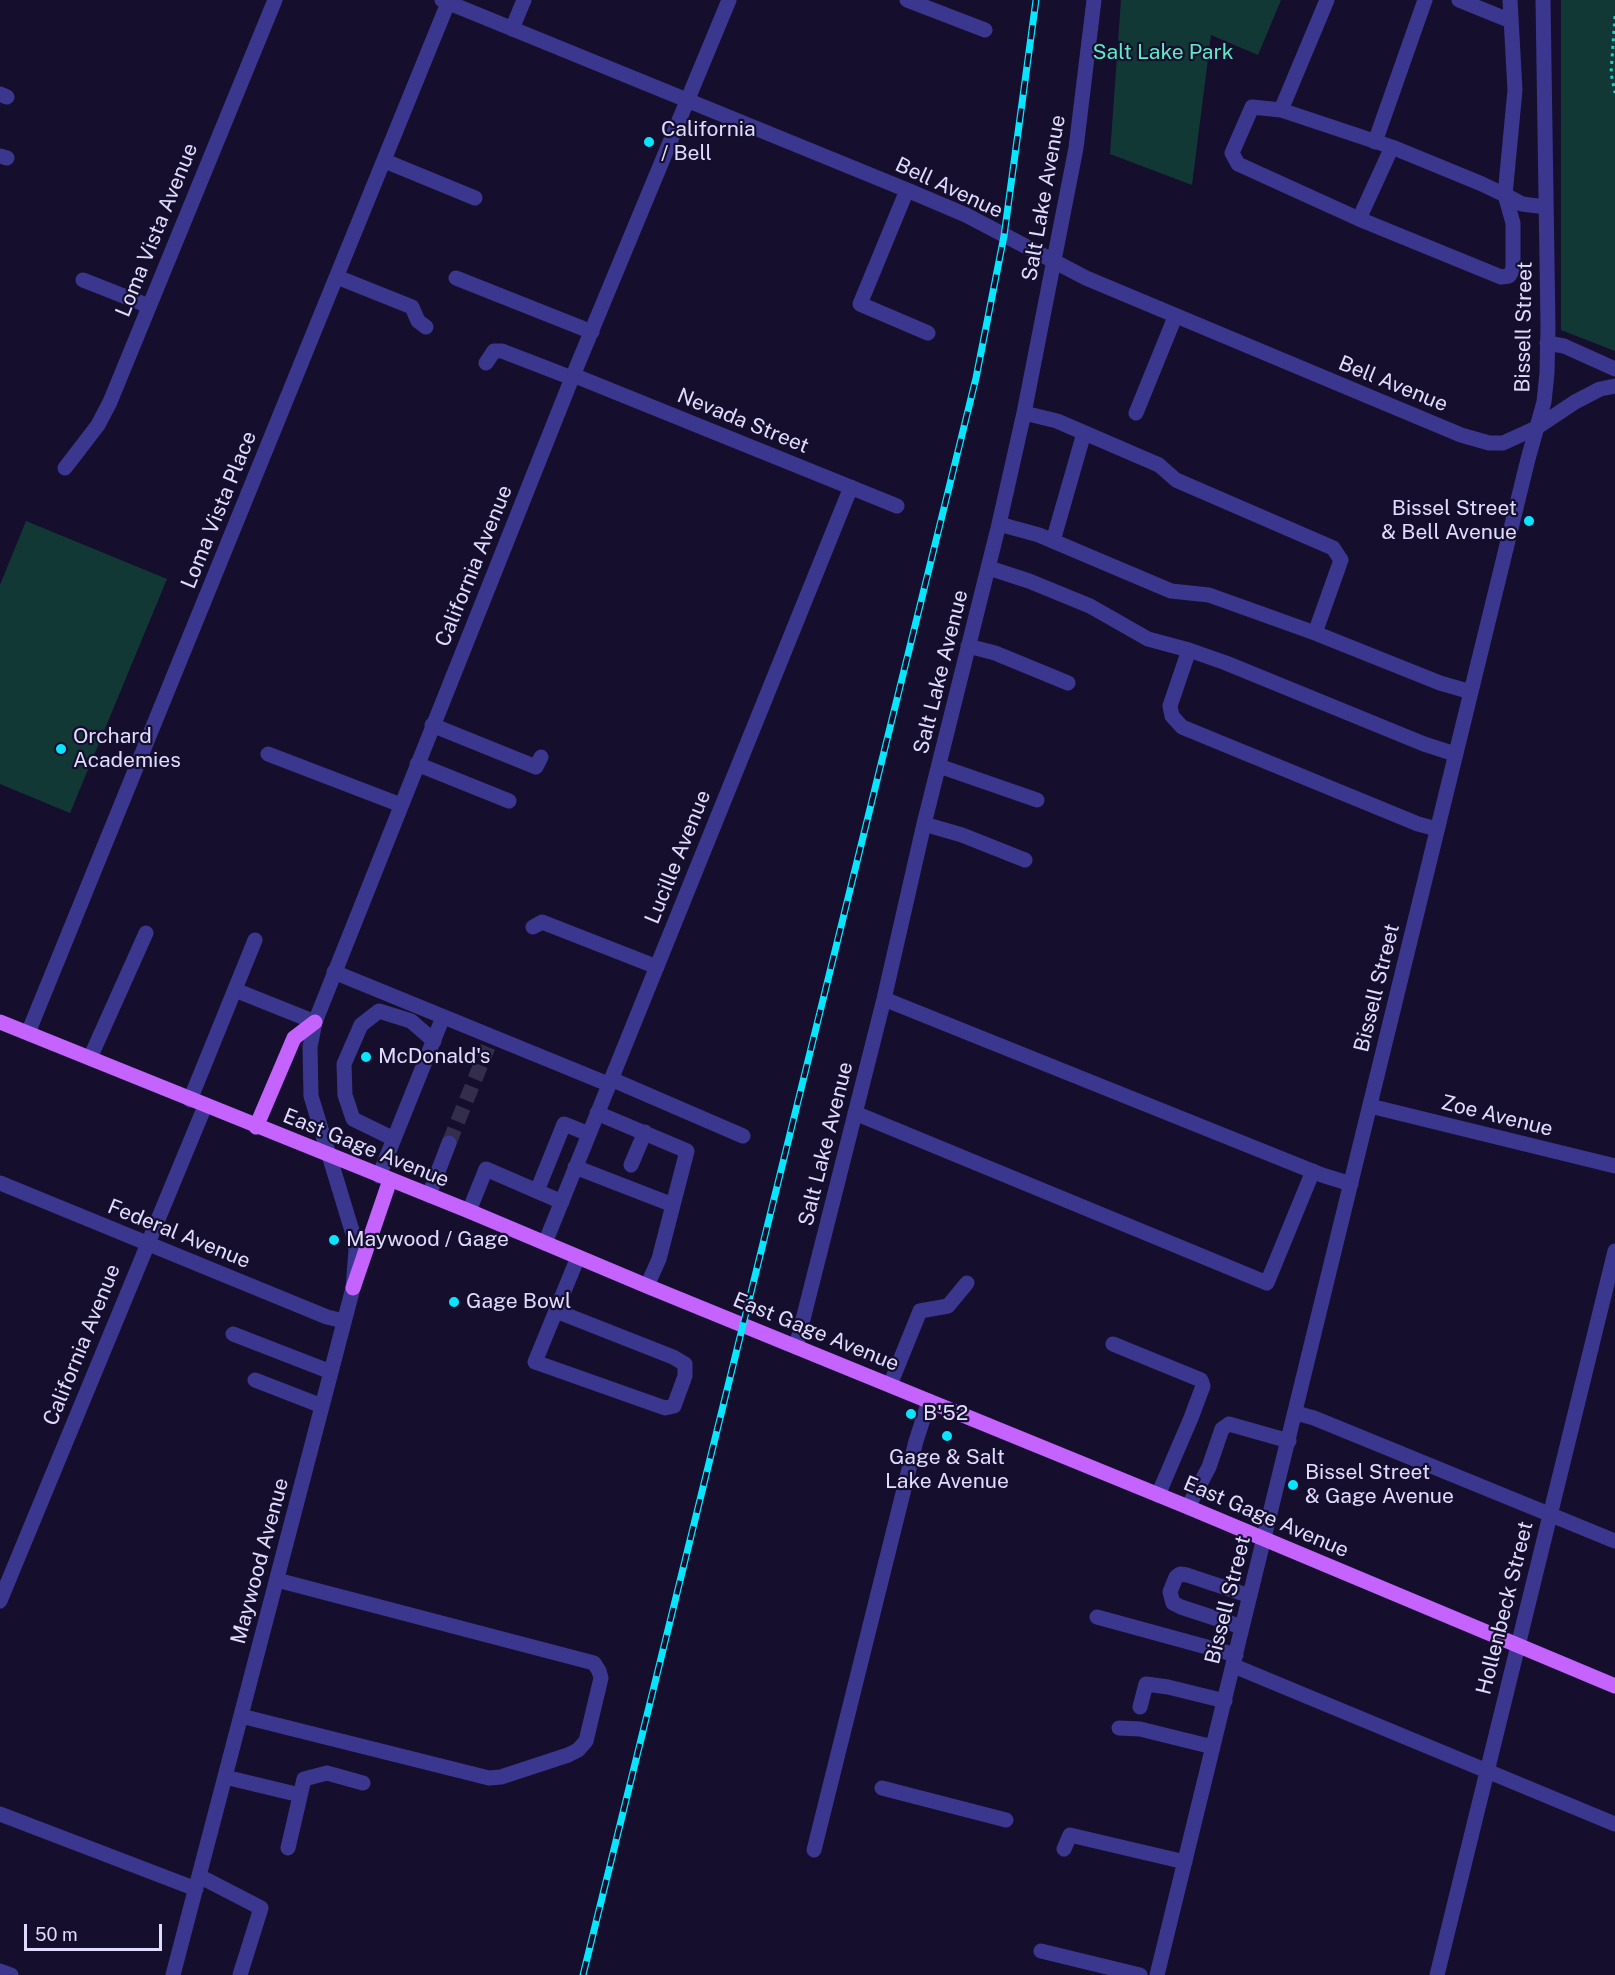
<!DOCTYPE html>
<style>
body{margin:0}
#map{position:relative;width:1615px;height:1975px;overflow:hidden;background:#150f2d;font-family:"Public Sans",sans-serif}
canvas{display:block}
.scale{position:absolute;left:24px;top:1924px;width:138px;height:27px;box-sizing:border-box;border:3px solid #e0dcff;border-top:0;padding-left:8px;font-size:18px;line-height:21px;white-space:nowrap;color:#e0dcff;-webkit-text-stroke:4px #150f2d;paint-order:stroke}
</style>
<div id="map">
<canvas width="1615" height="1975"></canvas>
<div class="scale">50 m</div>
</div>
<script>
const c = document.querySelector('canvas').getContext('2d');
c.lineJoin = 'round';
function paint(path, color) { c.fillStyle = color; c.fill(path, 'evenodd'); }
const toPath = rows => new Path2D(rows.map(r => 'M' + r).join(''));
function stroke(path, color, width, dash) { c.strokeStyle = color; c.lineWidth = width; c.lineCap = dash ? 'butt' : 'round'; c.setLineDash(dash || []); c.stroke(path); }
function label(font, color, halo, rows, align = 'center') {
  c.font = font + ' "Public Sans",sans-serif'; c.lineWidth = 4.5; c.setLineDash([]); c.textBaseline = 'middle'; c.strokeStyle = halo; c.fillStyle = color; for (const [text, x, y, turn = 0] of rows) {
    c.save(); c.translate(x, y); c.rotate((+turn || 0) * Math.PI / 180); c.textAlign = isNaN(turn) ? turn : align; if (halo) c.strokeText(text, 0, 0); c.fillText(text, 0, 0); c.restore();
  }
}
const green = toPath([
 [1121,0,1281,0,1258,55,1211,35,1192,185,1110,154],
 [1561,0,1615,0,1615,351,1561,330],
 [26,521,167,579,70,813,0,784,0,585]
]);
const minorTunnel = toPath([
 [449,1143,488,1047]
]);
const path = toPath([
 [1615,16,1611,73,1615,93]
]);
const minor = toPath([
 [442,0,907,190,966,215,1086,278,1461,435,1489,443,1503,443,1536,428,1575,402,1600,389,1615,386],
 [907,0,985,30],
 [1459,0,1511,21],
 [1510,0,1515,90,1505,195,1513,223,1513,269,1509,276,1501,277,1359,219,1238,164,1232,153,1252,107,1281,110,1392,147,1482,184,1505,195,1522,204,1546,207],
 [512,29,524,0],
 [0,94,7,97],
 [1281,110,1327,0],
 [1375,142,1425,0],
 [0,156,7,158],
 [385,161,475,198],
 [907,190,860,304,928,333],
 [1359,219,1392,147],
 [337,277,412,307,418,321,426,327],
 [456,278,592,332],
 [83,280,149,306],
 [1547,343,1564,346,1615,369],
 [486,363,494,351,502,351,572,378],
 [573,375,897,506],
 [1024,413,1057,421,1159,465,1176,480,1333,548,1341,560,1315,633,1440,683,1471,692],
 [1136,413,1175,317],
 [65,468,98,425,110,402,275,0],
 [999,524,1039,535,1053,541,1084,433],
 [1053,541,1171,591,1209,595,1315,633],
 [989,568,1029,581,1090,606,1148,639,1189,650,1226,663,1424,744,1455,754],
 [968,646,995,653,1068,683],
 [1189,650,1170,706,1172,716,1182,727,1418,824,1437,829],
 [432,725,536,767,541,757],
 [268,754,401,805],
 [417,764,509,801],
 [939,766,1037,800],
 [924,824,962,835,1025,860],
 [533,927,542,922,657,967],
 [334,972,608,1084],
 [235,990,315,1022],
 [884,999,1322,1175,1351,1184],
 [28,1033,448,3],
 [90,1058,146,933],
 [611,1079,743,1136],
 [190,1100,255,940],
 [1370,1106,1615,1166],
 [597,1113,687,1151,659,1259,647,1286],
 [855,1113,1267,1283,1313,1171],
 [394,1139,353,1119,345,1095,344,1064,361,1025,379,1011,411,1021,434,1041],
 [631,1165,645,1132],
 [575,1167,673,1205],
 [379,1176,443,1017],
 [0,1183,327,1317,344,1321],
 [537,1191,564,1124,589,1134],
 [429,1195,449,1143],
 [469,1211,486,1169,562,1202],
 [545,1243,851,487],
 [556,1311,673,1357,685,1364,685,1376,674,1406,665,1408,535,1362,578,1257],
 [233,1334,331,1372],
 [1113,1344,1201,1380,1203,1386,1191,1418,1158,1495],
 [796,1347,884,999,924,824,999,524,1024,413,1076,148,1094,0],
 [255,1380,322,1406],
 [890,1385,920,1311,948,1306,967,1283],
 [1296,1413,1314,1418,1615,1541],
 [1188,1507,1209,1467,1222,1429,1229,1424,1289,1441],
 [0,1601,205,1106],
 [1097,1617,1236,1655],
 [1242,1627,1181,1607,1173,1603,1170,1592,1176,1577,1180,1574,1187,1575,1250,1596],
 [1234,1666,1615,1824],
 [1140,1707,1146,1684,1168,1687,1225,1701],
 [241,1716,489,1778,501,1777,568,1755,578,1750,586,1741,601,1678,599,1671,594,1663,277,1580],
 [1119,1728,1140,1729,1213,1747],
 [225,1777,300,1795],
 [882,1788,1006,1820],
 [0,1814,196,1889],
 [288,1848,304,1779,327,1773,363,1783],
 [1064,1849,1070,1835,1185,1862],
 [814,1850,916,1441,929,1401],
 [199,1876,261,1908,240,1975],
 [1041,1951,1140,1975],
 [0,1971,11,1975],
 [173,1975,353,1288,356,1250,353,1234,311,1096,310,1047,315,1022,572,378,729,0],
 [1157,1975,1528,459,1544,402,1547,373,1548,326,1543,0],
 [1437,1975,1615,1251]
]);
const major = toPath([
 [0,1022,469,1211,647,1286,1188,1507,1615,1686],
 [256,1127,294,1038,315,1022],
 [353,1288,390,1180]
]);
const rail = toPath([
 [583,1975,976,378,1004,236,1036,0]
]);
const markers = [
 [649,142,6,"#08e5ff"],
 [1529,521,6,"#08e5ff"],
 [61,749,6,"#08e5ff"],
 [366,1057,6,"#08e5ff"],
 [334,1240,6,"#08e5ff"],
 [454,1302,6,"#08e5ff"],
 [911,1414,6,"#08e5ff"],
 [947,1436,6,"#08e5ff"],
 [1293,1485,6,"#08e5ff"]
];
const parkNames = [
 ["Salt Lake Park",1163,53]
];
const poiNames = [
 ["California",661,130],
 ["/ Bell",661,154],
 ["Bissel Street",1517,509,"right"],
 ["& Bell Avenue",1517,533,"right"],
 ["Orchard",73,737],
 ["Academies",73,761],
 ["McDonald's",378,1057],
 ["Maywood / Gage",346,1240],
 ["Gage Bowl",466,1302],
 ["B'52",923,1414],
 ["Gage & Salt",947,1458,"center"],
 ["Lake Avenue",947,1482,"center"],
 ["Bissel Street",1305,1473],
 ["& Gage Avenue",1305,1497]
];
const streetNames = [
 ["Bell Avenue",949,188,25],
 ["Salt Lake Avenue",1044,198,-80],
 ["Loma Vista Avenue",157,230,-68],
 ["Bissell Street",1524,327,-89],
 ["Bell Avenue",1393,384,22],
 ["Nevada Street",743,421,22],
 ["Loma Vista Place",219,510,-68],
 ["California Avenue",474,566,-68],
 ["Salt Lake Avenue",941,672,-76],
 ["Lucille Avenue",678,857,-68],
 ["Bissell Street",1377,988,-76],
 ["Zoe Avenue",1497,1116,14],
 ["Salt Lake Avenue",826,1144,-76],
 ["East Gage Avenue",366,1148,22],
 ["Federal Avenue",179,1234,22],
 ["East Gage Avenue",816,1332,22],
 ["California Avenue",82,1345,-68],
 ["East Gage Avenue",1266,1517,23],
 ["Maywood Avenue",260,1561,-75],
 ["Bissell Street",1228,1600,-76],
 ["Hollenbeck Street",1505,1608,-76]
];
paint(green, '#123836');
stroke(minorTunnel, '#332e4c', 15, [15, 8]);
stroke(path, '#28c7be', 3, [3, 4.5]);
stroke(minor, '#3b378f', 15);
stroke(major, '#c563ff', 15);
stroke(rail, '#08e5ff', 7);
stroke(rail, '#150f2d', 4.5, [14]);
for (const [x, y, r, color] of markers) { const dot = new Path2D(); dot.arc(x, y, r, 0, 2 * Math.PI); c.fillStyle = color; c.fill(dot); stroke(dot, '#150f2d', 2); }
label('21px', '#5ee9c7', '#150f2d', parkNames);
label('21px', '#e0dcff', '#150f2d', poiNames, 'left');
label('21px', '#e0dcff', '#150f2d', streetNames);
</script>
